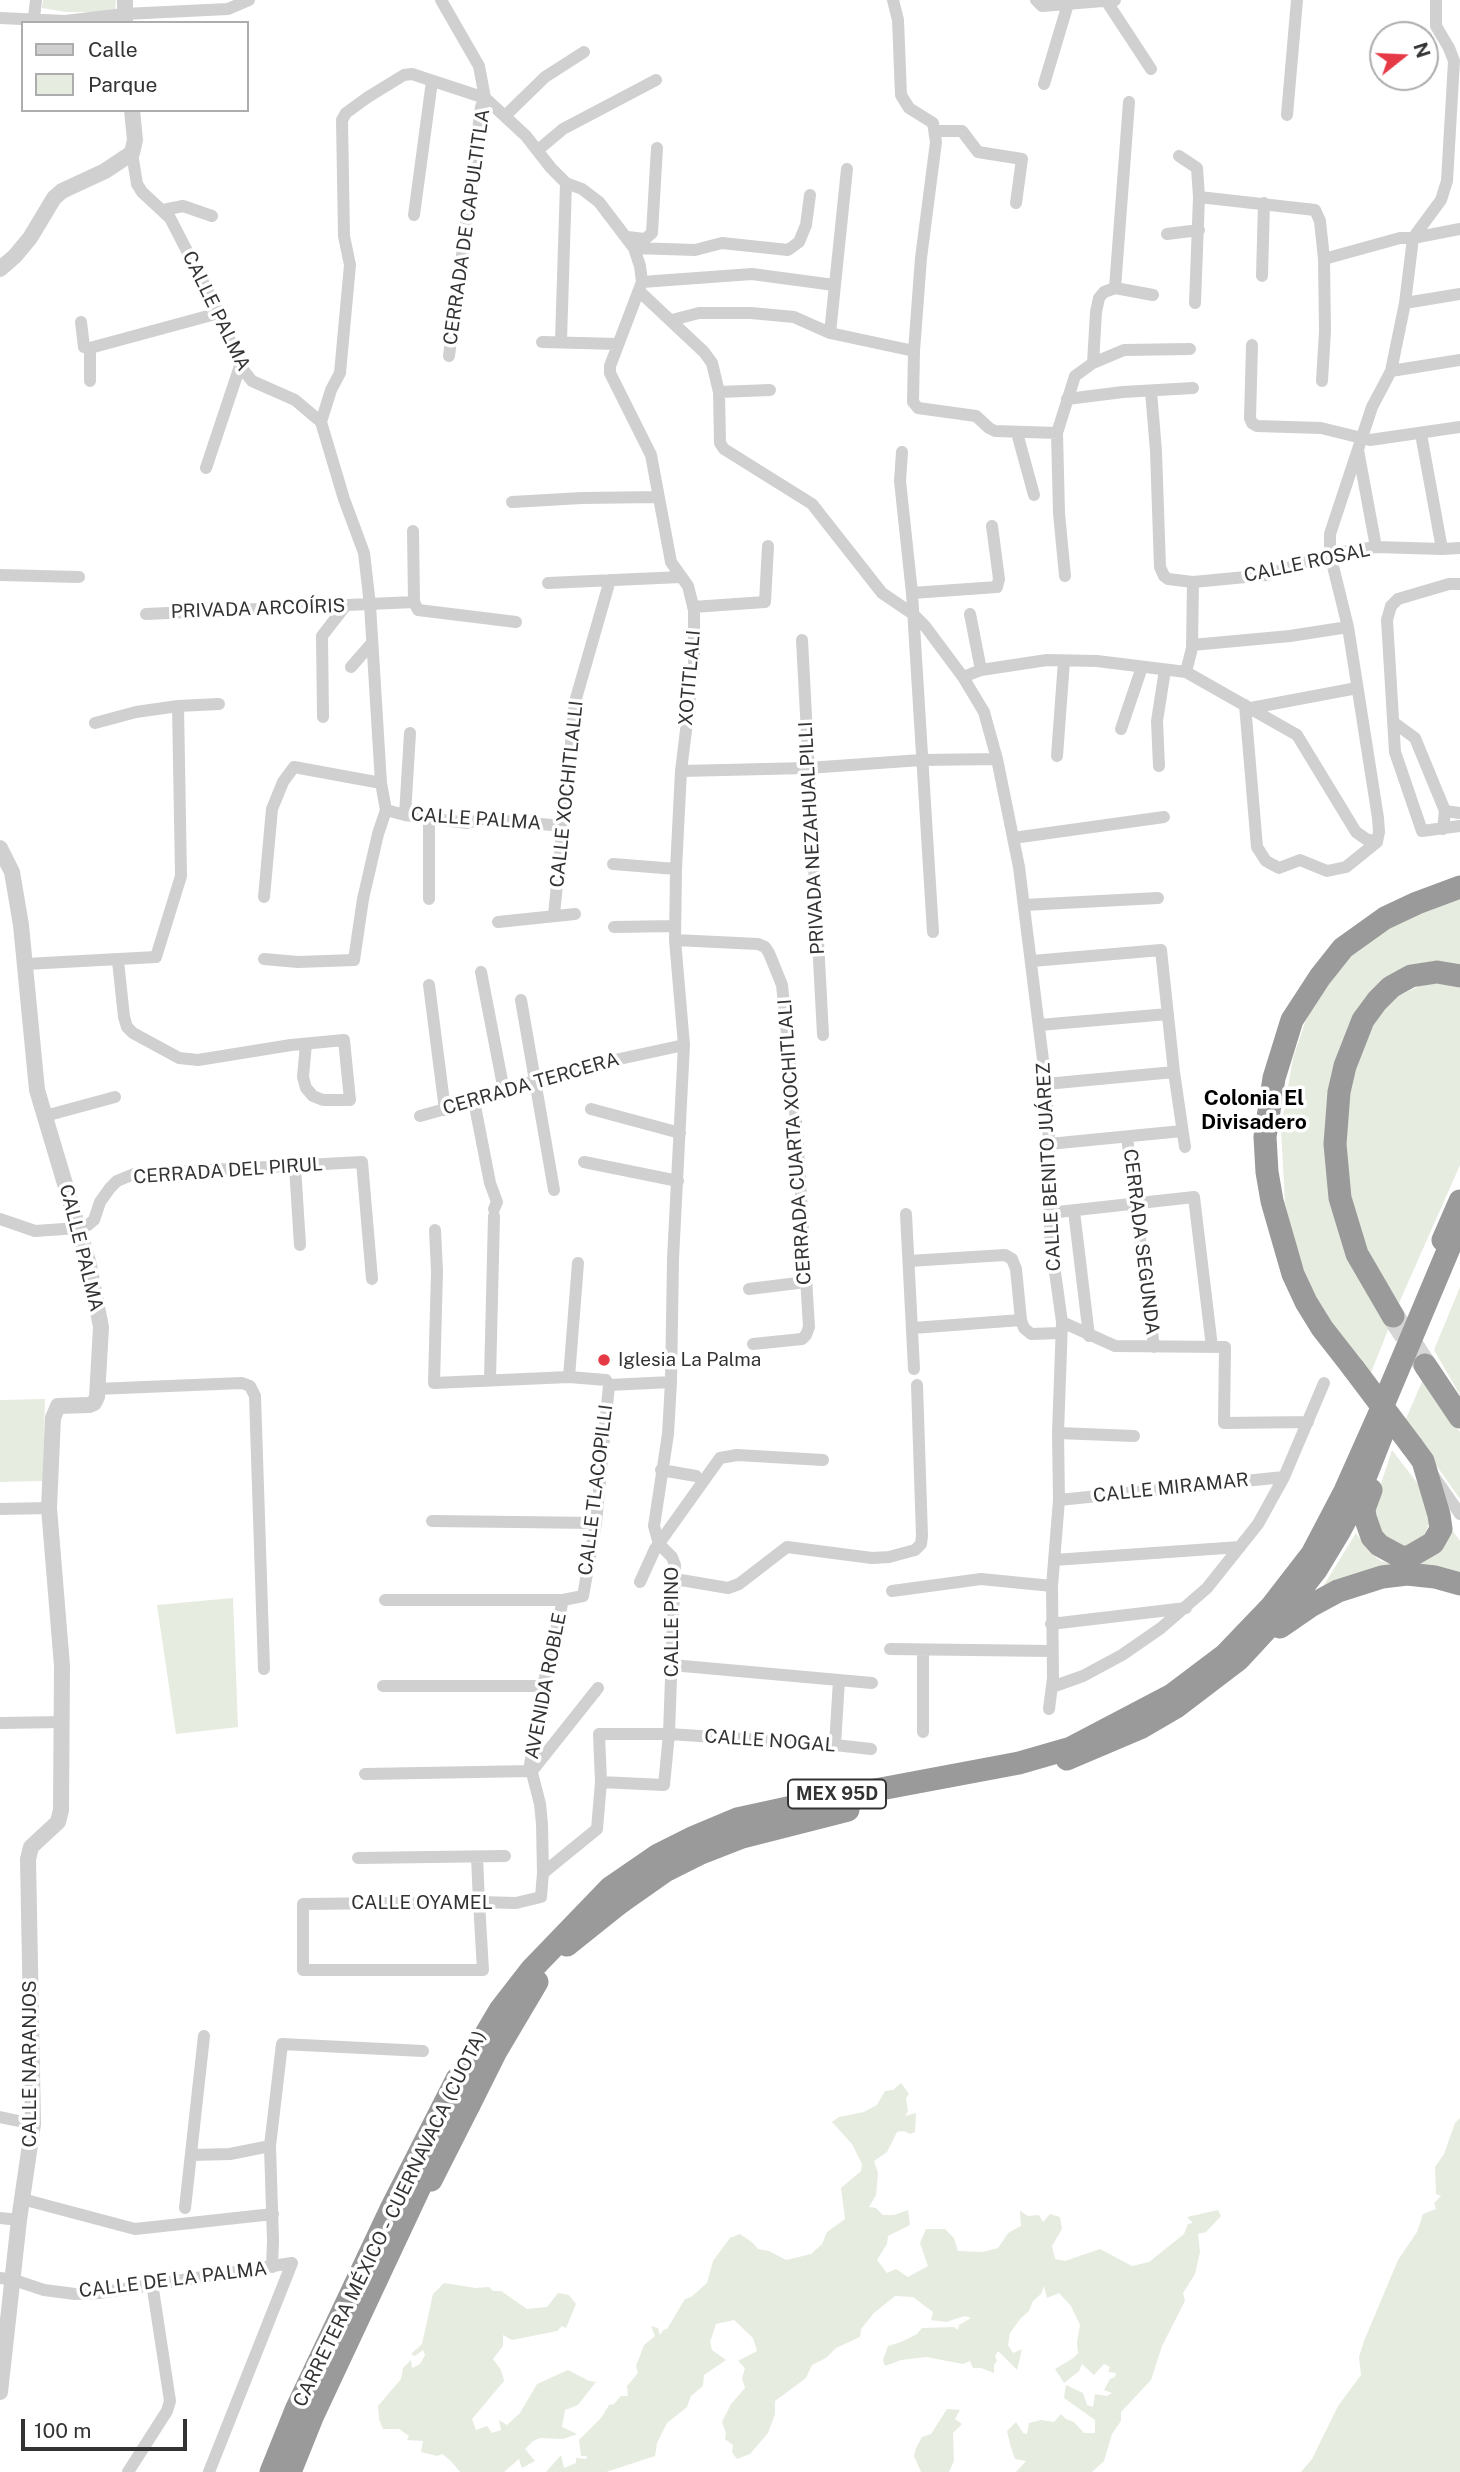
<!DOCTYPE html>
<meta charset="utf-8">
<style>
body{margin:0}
#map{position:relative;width:1460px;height:2472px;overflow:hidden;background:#fff;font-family:"Public Sans",sans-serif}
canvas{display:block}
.legend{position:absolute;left:21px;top:21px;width:228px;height:91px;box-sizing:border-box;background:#fff;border:2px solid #adadad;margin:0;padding:9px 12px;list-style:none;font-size:21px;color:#333}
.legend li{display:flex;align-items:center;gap:14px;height:35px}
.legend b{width:35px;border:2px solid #adadad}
.north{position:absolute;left:1369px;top:21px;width:70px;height:70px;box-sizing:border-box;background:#fff;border:2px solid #adadad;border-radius:50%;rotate:72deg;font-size:19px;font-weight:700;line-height:28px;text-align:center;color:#333}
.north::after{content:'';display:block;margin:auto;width:24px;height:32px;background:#e63946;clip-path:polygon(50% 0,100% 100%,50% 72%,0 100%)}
.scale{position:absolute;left:21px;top:2419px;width:166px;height:32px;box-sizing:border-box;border:4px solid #333;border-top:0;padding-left:9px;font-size:21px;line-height:24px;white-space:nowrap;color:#333;-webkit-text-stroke:5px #fff;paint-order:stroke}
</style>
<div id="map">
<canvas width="1460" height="2472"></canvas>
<ul class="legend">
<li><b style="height:9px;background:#d0d0d0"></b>Calle</li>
<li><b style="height:19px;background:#e6ecdf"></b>Parque</li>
</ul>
<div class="north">N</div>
<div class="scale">100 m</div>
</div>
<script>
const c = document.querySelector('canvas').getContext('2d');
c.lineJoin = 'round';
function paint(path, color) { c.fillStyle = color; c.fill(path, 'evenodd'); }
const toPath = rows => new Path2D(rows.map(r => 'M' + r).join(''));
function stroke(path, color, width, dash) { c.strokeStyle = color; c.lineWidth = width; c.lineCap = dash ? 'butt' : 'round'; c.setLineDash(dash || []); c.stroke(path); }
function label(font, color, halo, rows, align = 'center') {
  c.font = font + ' "Public Sans",sans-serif'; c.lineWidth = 7; c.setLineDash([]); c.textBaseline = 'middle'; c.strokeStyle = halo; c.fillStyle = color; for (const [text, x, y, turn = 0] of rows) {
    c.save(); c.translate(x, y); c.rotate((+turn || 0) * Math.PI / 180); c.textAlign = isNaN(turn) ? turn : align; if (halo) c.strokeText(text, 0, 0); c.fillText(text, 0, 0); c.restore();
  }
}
const green = toPath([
 [43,0,116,0,115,12,66,12,42,8],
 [1460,896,1460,971,1384,986,1325,1152,1390,1325,1370,1375,1333,1326,1312,1290,1297,1252,1285,1203,1281,1128,1293,1058,1310,1008,1355,949,1396,923],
 [1424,984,1450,984,1460,988,1460,1165,1399,1303,1371,1258,1356,1223,1346,1182,1346,1110,1357,1062,1375,1021,1396,997],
 [1460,1287,1460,1395,1434,1350],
 [1424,1377,1460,1432,1460,1499,1405,1421],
 [45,1399,43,1481,0,1482,0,1400],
 [1392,1450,1424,1492,1427,1502,1429,1523,1425,1535,1405,1549,1382,1542,1372,1511],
 [1445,1520,1460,1541,1460,1581,1319,1593,1356,1533,1369,1552,1381,1561,1395,1565],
 [233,1598,238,1727,176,1734,157,1605],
 [901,2083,909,2094,906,2098,908,2111,905,2116,916,2113,915,2132,910,2134,904,2131,897,2132,887,2152,874,2161,878,2173,876,2195,869,2207,876,2208,883,2215,894,2215,908,2210,910,2225,888,2236,887,2244,877,2260,887,2273,896,2269,908,2277,928,2266,920,2243,926,2229,945,2229,954,2238,958,2251,983,2252,998,2248,1008,2233,1021,2226,1020,2211,1028,2216,1039,2215,1043,2222,1050,2214,1060,2217,1062,2229,1052,2246,1055,2259,1065,2261,1100,2249,1132,2266,1149,2262,1184,2234,1188,2224,1193,2223,1187,2217,1218,2210,1221,2216,1206,2232,1198,2234,1200,2252,1195,2274,1183,2293,1185,2301,1162,2346,1151,2380,1121,2412,1121,2421,1112,2434,1104,2461,1092,2472,1016,2472,1026,2461,1015,2459,1010,2444,1007,2431,1016,2422,1023,2433,1027,2434,1029,2423,1041,2420,1054,2422,1061,2414,1066,2419,1074,2422,1084,2433,1095,2433,1095,2420,1064,2398,1066,2385,1083,2393,1087,2405,1093,2407,1095,2394,1107,2396,1112,2393,1104,2390,1110,2379,1115,2377,1116,2373,1108,2372,1110,2367,1104,2364,1094,2375,1082,2364,1079,2371,1064,2383,1055,2369,1072,2359,1078,2353,1077,2342,1080,2325,1071,2306,1059,2293,1047,2298,1044,2286,1041,2294,1033,2301,1029,2311,1020,2319,1010,2333,1008,2345,1013,2353,1022,2349,1017,2370,998,2351,995,2356,997,2361,994,2365,994,2373,981,2368,973,2368,970,2361,963,2364,926,2357,901,2360,885,2366,883,2360,888,2346,901,2342,917,2334,922,2328,954,2327,958,2330,959,2325,971,2318,965,2316,946,2322,931,2320,933,2312,913,2297,895,2296,874,2313,861,2329,860,2337,836,2348,826,2358,812,2365,806,2378,775,2401,775,2414,768,2433,750,2454,737,2459,732,2452,733,2445,725,2439,726,2433,722,2422,731,2404,745,2388,742,2378,745,2368,738,2361,757,2351,753,2338,734,2320,716,2324,710,2342,712,2350,726,2360,704,2375,703,2386,691,2396,687,2407,667,2423,657,2443,655,2456,606,2472,546,2472,561,2455,564,2468,576,2463,576,2458,586,2459,587,2456,581,2456,579,2440,601,2418,609,2405,614,2404,621,2396,628,2396,627,2386,638,2373,636,2366,644,2345,655,2336,651,2326,658,2328,660,2335,663,2330,667,2329,685,2299,691,2297,707,2283,713,2261,730,2238,740,2234,753,2243,758,2249,769,2251,786,2260,811,2254,822,2244,827,2232,845,2219,841,2188,861,2171,862,2164,852,2144,832,2122,839,2117,864,2112,877,2105,885,2091,893,2090],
 [1460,2118,1460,2472,1301,2472,1312,2459,1338,2406,1361,2375,1359,2357,1364,2341,1398,2260,1417,2232,1423,2214,1436,2209,1434,2203,1441,2196,1436,2194,1435,2167,1444,2154,1455,2123],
 [444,2283,476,2288,489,2287,493,2291,501,2291,527,2309,547,2307,558,2293,569,2295,576,2304,566,2328,562,2326,557,2331,512,2340,503,2335,503,2346,493,2359,501,2370,504,2381,472,2419,476,2430,487,2426,492,2433,501,2430,499,2420,507,2425,520,2413,537,2384,568,2370,589,2381,596,2382,578,2405,565,2410,562,2427,577,2434,563,2439,540,2438,533,2441,525,2449,535,2461,522,2468,519,2459,504,2472,460,2472,450,2460,442,2454,437,2456,421,2452,423,2441,407,2440,409,2436,399,2429,383,2429,379,2419,378,2406,401,2379,403,2368,411,2360,412,2368,420,2364,425,2355,423,2350,415,2356,411,2354,422,2344,433,2294],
 [947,2409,960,2410,955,2419,962,2424,953,2433,954,2461,949,2472,921,2472,914,2456,916,2448,922,2437,931,2434]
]);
const motorwayTunnel = toPath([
 [1393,1316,1425,1365]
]);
const minor = toPath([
 [441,0,479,66,485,98,526,136,551,168,566,183,582,189,599,202,634,248,640,266,642,282,610,366,610,373,651,455,671,562,688,586,694,610,694,665,681,771,676,869,675,940,684,1045,673,1259,671,1382,668,1434,654,1526,659,1544,672,1557,675,1565,669,1734,664,1785,601,1782],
 [893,0,898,20,901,95,909,108,933,123,936,142,921,258,914,351,913,402,918,408,976,416,989,428,995,431,1057,433],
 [1036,0,1042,6,1115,0],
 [1107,2,1151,69],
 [0,18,65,21,124,14,228,9,249,0],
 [34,18,36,0],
 [1044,84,1068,4],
 [506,115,545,77,584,52],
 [1287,115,1297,0],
 [935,131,962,131,978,152,1022,159,1016,203],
 [538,150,563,129,656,80],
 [132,153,137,184,142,192,170,218,219,313,240,366,252,381,295,400,321,422,344,499,364,553,370,605,381,783,386,810,378,834,363,899,354,960,298,962,264,959],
 [1179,156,1197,168,1199,197],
 [163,210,183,206,212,216],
 [414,215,432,81],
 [1167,234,1199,230],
 [627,237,645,239,652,233,657,148],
 [634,248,695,250,722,243,788,250,799,242,806,225,810,195],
 [1324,259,1400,238,1413,238,1460,229],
 [1262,276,1264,203],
 [642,282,752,274,834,285],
 [1115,288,1153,295],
 [639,291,704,352,712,363,719,392,720,443,724,449,812,504,882,593,913,614,925,626,963,677,981,670,1047,660,1097,661,1186,672,1297,735,1356,832,1366,839,1377,842,1379,832,1378,818,1348,627,1330,554,1330,534,1372,407,1391,371,1405,303,1413,238,1441,200,1447,181,1454,61,1449,48,1436,26,1436,0],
 [1195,303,1199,197,1315,210,1320,221,1324,259,1325,331,1322,381],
 [1405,303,1460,294],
 [672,320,699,313,751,313,794,317,830,333,914,351],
 [81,322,84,347,90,348,219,313],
 [830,333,847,169],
 [561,341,566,183],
 [542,342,618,344],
 [1252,345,1250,418,1252,423,1257,426,1321,428,1370,440,1460,427],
 [1093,363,1096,312,1099,298,1104,292,1115,288,1129,102],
 [1391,371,1460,360],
 [90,381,90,348],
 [1151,391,1156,451,1160,567,1164,576,1168,579,1193,582,1267,575,1330,554,1376,547,1442,549,1460,548],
 [719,392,770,390],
 [1067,399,1123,392,1193,388],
 [321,422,331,390,340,373,350,265,344,236,342,120,346,113,368,97,404,75,412,74,485,98,481,107,449,356],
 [1017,433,1034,495],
 [1421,434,1442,549],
 [1358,450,1376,547],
 [902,452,900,481,912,593,933,932],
 [206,468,240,366],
 [512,502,582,498,658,497],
 [413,531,414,602],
 [0,575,79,577],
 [1065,576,1059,513,1057,433,1075,376,1093,363,1124,350,1190,349],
 [548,583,681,577],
 [1460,584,1449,584,1398,599,1391,606,1387,620,1395,752,1422,831,1460,826],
 [912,593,997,587,999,579,992,526],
 [414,602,418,610,516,622],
 [693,607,765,602,768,546],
 [146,614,414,602],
 [970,614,981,670],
 [802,640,823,1035],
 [1192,645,1290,636,1348,627],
 [351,667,372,643],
 [1186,672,1192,648,1193,582],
 [963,677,984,712,997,759,1019,867,1046,1084,1049,1144,1050,1236,1062,1322,1058,1433,1059,1500,1052,1586,1053,1678,1049,1709],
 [1245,705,1257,847,1266,861,1279,868,1300,860,1327,871,1346,867,1377,842],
 [1251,708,1357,688],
 [323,717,322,636,346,605],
 [1393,722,1415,738,1445,811,1443,829],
 [95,723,136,712,178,706,219,704],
 [1121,729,1142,667],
 [1057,756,1064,661],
 [1159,766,1157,721,1165,670],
 [681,771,808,768,921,760,997,759],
 [386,810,405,815,467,823,483,819,563,826],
 [1445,811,1460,813],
 [405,815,410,733],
 [1013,838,1164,817],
 [613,864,676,869],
 [264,897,272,809,283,782,294,767,381,783],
 [429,899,429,818],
 [1024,905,1158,898],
 [554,915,575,702,610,580],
 [498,922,575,914],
 [614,927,675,926],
 [675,940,758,944,765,947,769,953,782,985,797,1131,809,1327,806,1335,802,1339,753,1344],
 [118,961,124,1017,127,1027,133,1033,179,1058,198,1060,291,1045,344,1040,350,1100,323,1100,313,1096,306,1088,303,1077,306,1044],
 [1032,961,1161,950,1174,1072,1185,1147],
 [26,964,156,957,181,876,178,706],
 [481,972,504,1091],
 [429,985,445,1110],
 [521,1000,554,1190],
 [1039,1025,1168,1014],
 [1046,1084,1174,1072],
 [474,1101,490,1183,497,1202,494,1209],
 [591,1109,680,1133],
 [45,1116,115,1097],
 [420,1116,474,1101,564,1071,684,1045],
 [1127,1137,1154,1347],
 [1049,1144,1182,1131],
 [584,1162,678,1181],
 [295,1167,300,1245],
 [1074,1211,1089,1336],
 [1049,1213,1194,1197,1212,1347],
 [906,1214,914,1369],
 [0,1219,35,1231,78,1228,88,1225,94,1220,100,1202,110,1188,117,1181,134,1174,362,1162,372,1279],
 [435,1230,437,1272,434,1383,569,1377,606,1380,609,1385,671,1382],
 [909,1261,1005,1255,1012,1259,1016,1269,1021,1320,1024,1328,1031,1334,1061,1333],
 [749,1289,806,1282],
 [1062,1322,1115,1346,1225,1347,1224,1423,1308,1422],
 [913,1328,1021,1320],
 [569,1377,578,1263],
 [490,1379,494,1216],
 [97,1389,242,1383,250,1386,255,1396,264,1669],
 [1058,1433,1134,1436],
 [661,1470,696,1476],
 [1435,1478,1460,1514],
 [1059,1500,1284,1477],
 [0,1509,49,1508],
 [432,1521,596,1523],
 [1054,1560,1240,1547],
 [675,1579,728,1588,739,1584,787,1547,872,1558,889,1557,915,1550,921,1544,922,1536,917,1385],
 [640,1582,655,1549,720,1458,737,1455,823,1460],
 [892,1591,981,1579,1052,1586],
 [385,1600,563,1600,583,1596,596,1523,609,1385],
 [1051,1624,1186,1608],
 [890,1649,1052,1651],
 [672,1665,872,1683],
 [383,1686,543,1686],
 [1052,1687,1083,1676,1122,1655,1161,1628,1207,1588,1258,1524,1284,1477,1324,1383],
 [0,1723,62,1722],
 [923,1732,923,1650],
 [835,1745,839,1680],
 [365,1774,532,1771,598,1688],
 [477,1857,479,1902,483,1970,303,1970,303,1904,479,1902,516,1903,541,1897,543,1873,542,1824,540,1804,530,1765,543,1686,563,1600],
 [358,1858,505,1856],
 [543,1873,597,1829,601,1782,599,1734,669,1734,835,1745,871,1749],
 [0,2117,33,2124],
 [191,2155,230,2154,270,2146],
 [22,2199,135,2229,273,2214],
 [185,2208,204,2036],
 [0,2218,19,2220],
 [272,2267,273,2241,270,2146,282,2044,423,2051],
 [0,2278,14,2280,44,2290,75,2294,99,2293,292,2263],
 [128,2472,167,2411,170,2401,152,2283],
 [209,2472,292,2263]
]);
const tertiary = toPath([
 [125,23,125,0],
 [0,269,15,256,30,238,54,198,62,191,105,171,132,153,135,140,132,110],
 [0,848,12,872,21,925,37,1090,88,1261,101,1327,97,1397,94,1403,89,1405,58,1406,53,1418,49,1508,62,1666,61,1810,58,1822,31,1847,28,1859,33,2124,19,2220,0,2392]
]);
const motorway = toPath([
 [1443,1240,1460,1201],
 [1393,1316,1357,1254,1340,1198,1335,1144,1339,1092,1345,1066,1363,1020,1377,1001,1391,987,1411,976,1437,972,1460,976],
 [1425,1365,1460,1417],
 [1354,1369,1322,1328,1306,1302,1293,1274,1272,1201,1267,1172,1265,1137,1274,1078,1292,1020,1320,977,1343,948,1385,918,1417,903,1460,887],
 [1371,1490,1364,1509,1365,1517,1372,1537,1379,1545,1401,1557,1409,1557,1433,1543,1441,1529,1439,1515,1423,1461,1412,1446],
 [1280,1627,1312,1605,1338,1591,1382,1577,1407,1574,1435,1577,1460,1584],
 [1067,1759,1140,1728,1176,1707,1239,1659,1288,1606,1316,1570,1339,1532,1357,1498,1387,1422],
 [567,1945,622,1901],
 [431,2180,469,2105],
 [271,2472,296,2410,392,2207,457,2079],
 [290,2472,313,2415,431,2163]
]);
const motorwayBridge = toPath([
 [1354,1369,1412,1446],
 [608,1911,665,1871,701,1853,742,1837,848,1810],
 [451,2099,471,2059,500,2010,531,1970,610,1888,658,1855,694,1837,737,1819,838,1797,1019,1763,1071,1748,1172,1695,1225,1655,1271,1607,1312,1554,1345,1491,1378,1417,1460,1222],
 [469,2105,495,2053,537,1982]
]);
const markers = [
 [604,1360,7,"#e63946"]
];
const shields = [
 [837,1794,98]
];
const shieldNames = [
 ["MEX 95D",837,1794]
];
const streetNames = [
 ["CERRADA DE CAPULTITLA",467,227,-82],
 ["CALLE PALMA",216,311,64],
 ["CALLE ROSAL",1307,563,-12],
 ["PRIVADA ARCOÍRIS",258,609,-2],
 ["XOTITLALI",690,678,-85],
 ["CALLE XOCHITLALLI",567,794,-84],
 ["CALLE PALMA",476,819,4],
 ["PRIVADA NEZAHUALPILLI",812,838,-93],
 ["CERRADA TERCERA",531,1084,-16],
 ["CERRADA CUARTA XOCHITLALI",795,1142,-94],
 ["CALLE BENITO JUÁREZ",1049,1167,-93],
 ["CERRADA DEL PIRUL",228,1171,-4],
 ["CERRADA SEGUNDA",1141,1242,83],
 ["CALLE PALMA",81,1248,76],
 ["CALLE MIRAMAR",1171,1488,-6],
 ["CALLE TLACOPILLI",596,1490,-83],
 ["CALLE PINO",672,1622,-90],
 ["AVENIDA ROBLE",546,1686,-79],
 ["CALLE NOGAL",770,1741,4],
 ["CALLE OYAMEL",422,1903],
 ["CALLE NARANJOS",30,2064,-90],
 ["CARRETERA MÉXICO - CUERNAVACA (CUOTA)",390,2219,-64],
 ["CALLE DE LA PALMA",173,2280,-7]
];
const poiNames = [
 ["Iglesia La Palma",618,1360]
];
const neighbourhoodNames = [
 ["Colonia El",1254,1099],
 ["Divisadero",1254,1123]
];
paint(green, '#e6ecdf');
stroke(motorwayTunnel, '#d6d6d6', 23, [23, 11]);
stroke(minor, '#d0d0d0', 12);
stroke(tertiary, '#d0d0d0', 16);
stroke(motorway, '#9a9a9a', 23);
stroke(motorwayBridge, '#9a9a9a', 23);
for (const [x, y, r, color] of markers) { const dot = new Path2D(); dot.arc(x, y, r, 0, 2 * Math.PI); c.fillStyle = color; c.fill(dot); stroke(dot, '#fff', 2.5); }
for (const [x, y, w] of shields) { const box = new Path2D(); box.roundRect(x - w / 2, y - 14.5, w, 29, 5); c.fillStyle = '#fff'; c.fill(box); stroke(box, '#333', 2); }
label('bold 18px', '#333', null, shieldNames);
label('19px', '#333', '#fff', streetNames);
label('19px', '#333', '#fff', poiNames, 'left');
label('bold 21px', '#000', '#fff', neighbourhoodNames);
</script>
